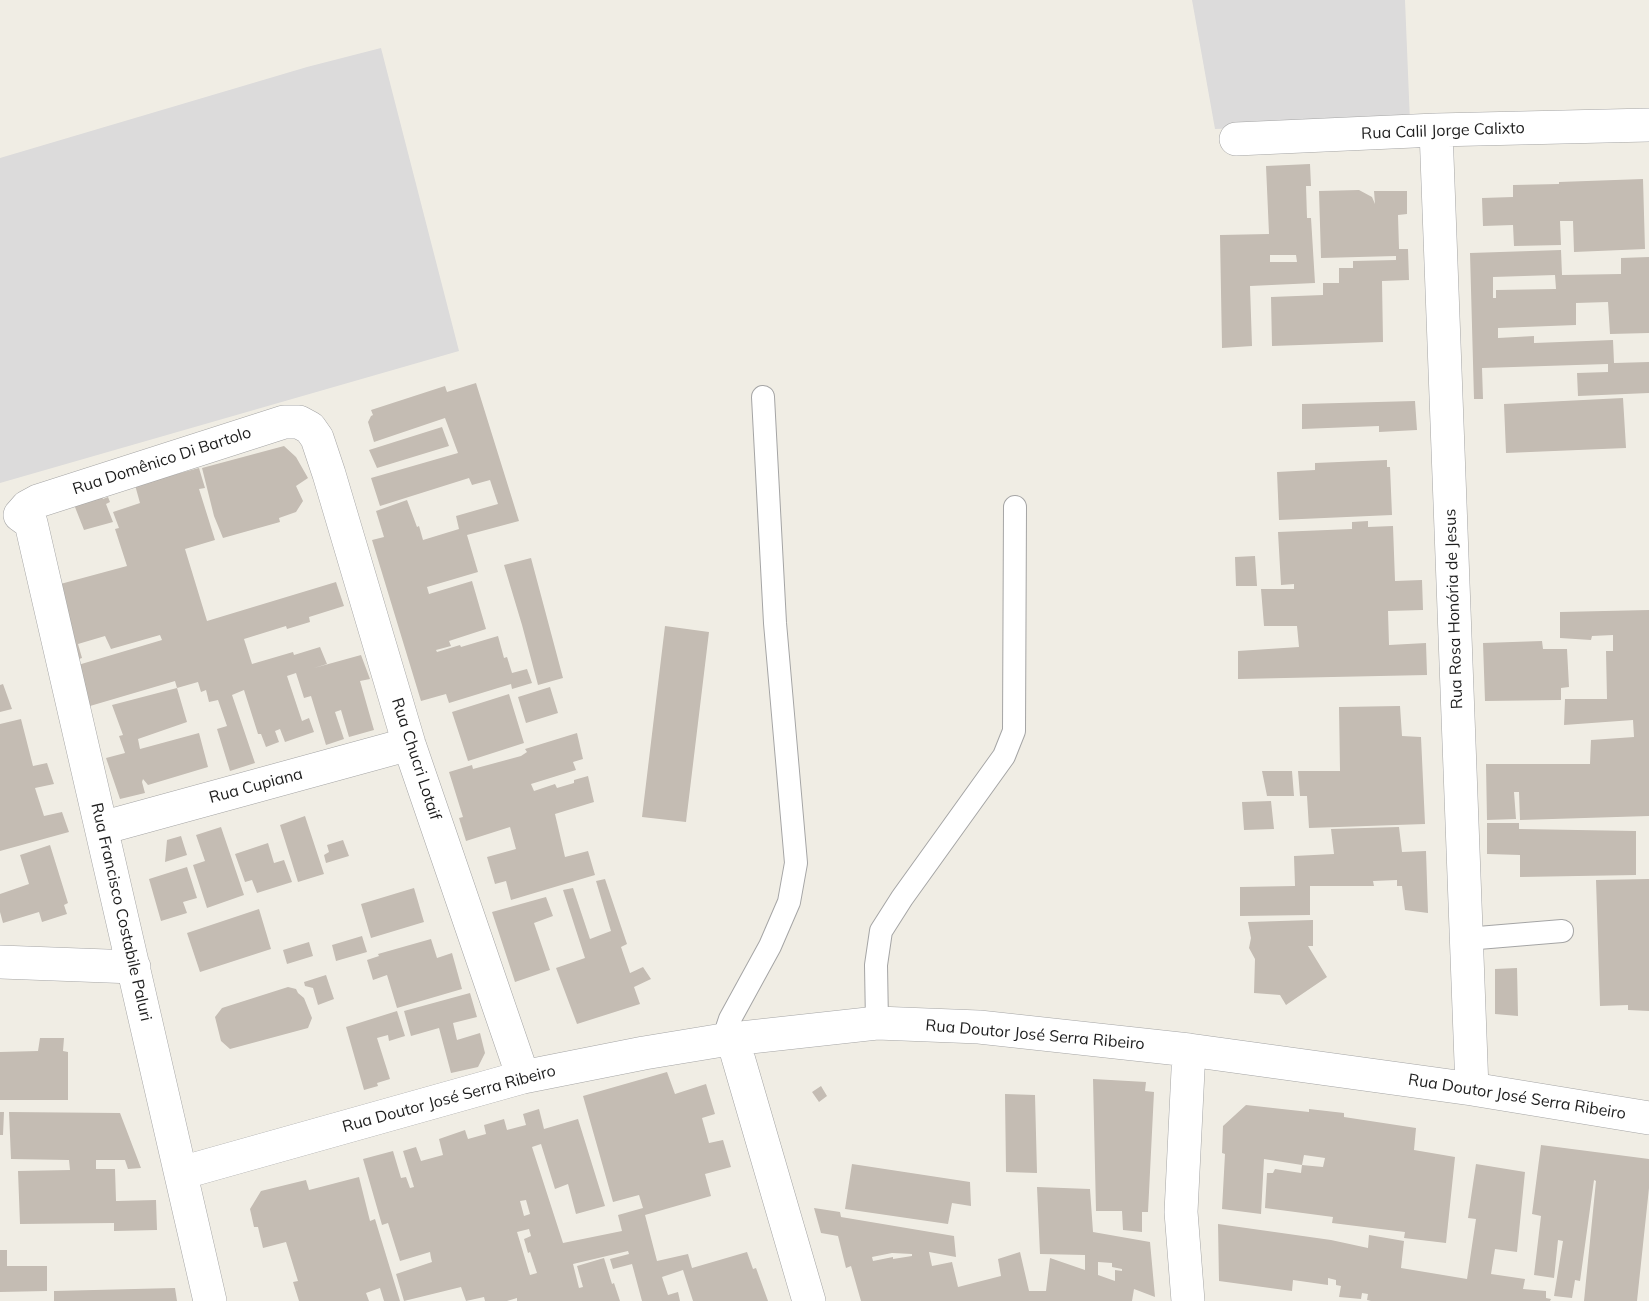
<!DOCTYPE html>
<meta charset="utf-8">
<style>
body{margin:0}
canvas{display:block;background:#f0ede4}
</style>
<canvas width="1649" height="1301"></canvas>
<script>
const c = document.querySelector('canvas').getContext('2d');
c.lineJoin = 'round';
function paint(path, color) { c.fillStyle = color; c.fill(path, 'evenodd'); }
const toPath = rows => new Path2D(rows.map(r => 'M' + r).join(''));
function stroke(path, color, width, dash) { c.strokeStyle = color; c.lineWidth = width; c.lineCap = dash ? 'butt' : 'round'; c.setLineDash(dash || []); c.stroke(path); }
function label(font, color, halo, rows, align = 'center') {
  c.font = font + ' Mulish,sans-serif'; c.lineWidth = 4.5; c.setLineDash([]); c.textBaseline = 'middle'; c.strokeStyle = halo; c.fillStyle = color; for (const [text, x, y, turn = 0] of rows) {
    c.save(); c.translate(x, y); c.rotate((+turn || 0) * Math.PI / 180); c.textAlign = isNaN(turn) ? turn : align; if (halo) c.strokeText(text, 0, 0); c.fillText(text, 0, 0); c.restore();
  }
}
const residential = toPath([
 [1192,0,1405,0,1410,122,1215,129],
 [381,48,459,351,0,483,0,158,307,67]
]);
const building = toPath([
 [1310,164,1311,186,1306,186,1307,218,1311,218,1315,283,1250,286,1252,346,1222,348,1220,235,1269,234,1266,166],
 [1270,255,1296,255,1297,262,1270,262],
 [1643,179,1645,249,1574,252,1573,221,1560,221,1561,245,1514,246,1513,225,1483,226,1482,198,1513,197,1513,185,1559,184,1559,182],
 [1359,190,1372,197,1375,204,1374,191,1407,191,1407,214,1398,215,1399,249,1408,249,1409,280,1382,281,1383,342,1272,346,1271,297,1323,295,1323,283,1339,283,1339,268,1353,268,1353,261,1396,260,1396,256,1321,258,1319,191],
 [1561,250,1562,275,1621,274,1621,258,1649,257,1649,333,1610,334,1608,302,1576,303,1576,325,1498,328,1498,338,1534,336,1534,343,1613,340,1614,363,1649,362,1649,393,1578,396,1577,373,1608,372,1608,364,1482,368,1483,399,1474,399,1470,253],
 [1555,275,1556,289,1496,290,1496,298,1493,298,1493,277],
 [476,383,519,521,467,535,478,572,427,587,429,594,472,581,486,629,449,641,451,646,436,650,437,652,460,645,461,647,498,636,504,658,507,657,512,673,527,669,532,683,512,689,511,684,449,703,446,694,421,701,372,540,384,537,376,511,407,500,417,527,419,526,423,540,459,529,456,516,498,504,490,480,472,485,469,478,380,506,371,478,458,453,445,418,374,442,368,422,371,416,373,415,371,410,445,386,447,392],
 [1623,398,1626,448,1506,453,1504,404],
 [1415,401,1417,430,1379,432,1379,426,1302,429,1302,404],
 [442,427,449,446,377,468,369,450],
 [284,446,296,457,308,478,296,486,303,501,296,512,279,518,280,522,223,538,214,516,202,468],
 [1387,460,1387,467,1390,467,1392,515,1279,520,1277,472,1315,470,1315,463],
 [199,468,205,488,199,489,215,540,185,549,207,621,336,582,344,606,309,617,310,622,287,629,286,626,244,639,252,664,293,652,294,655,320,647,327,664,314,668,361,655,370,679,360,681,374,730,349,737,341,710,335,712,344,739,326,745,311,696,304,698,296,673,287,676,302,721,309,718,314,732,285,742,280,729,275,731,279,742,266,747,261,734,258,734,244,690,232,695,255,763,230,771,217,729,227,726,218,700,209,702,206,690,201,692,198,682,177,688,187,722,138,739,140,749,199,733,208,767,148,785,143,779,142,782,145,793,120,799,106,758,125,753,119,736,123,735,112,705,177,688,175,681,90,706,78,665,162,640,160,635,111,649,105,636,78,644,82,658,76,660,53,586,127,566,115,529,119,528,113,512,140,503,135,485],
 [101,494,103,499,108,497,110,502,106,504,113,522,84,530,73,502],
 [1368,521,1368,527,1393,526,1395,581,1422,580,1423,610,1388,611,1389,645,1426,643,1427,675,1238,679,1238,651,1299,647,1297,626,1264,626,1261,589,1294,589,1294,584,1281,585,1278,532,1352,529,1352,522],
 [1255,556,1257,586,1236,586,1235,557],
 [531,558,563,678,538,685,522,625,504,565],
 [1649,610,1649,816,1520,820,1519,792,1514,792,1516,819,1487,820,1486,764,1590,764,1591,740,1634,737,1633,720,1564,725,1565,699,1607,699,1606,651,1613,651,1613,635,1592,636,1591,640,1560,638,1560,612],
 [665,626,709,632,686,822,642,817],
 [1542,641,1543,649,1567,649,1569,687,1561,688,1561,700,1485,701,1483,643],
 [3,684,12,709,0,712,0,685],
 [550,687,558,713,526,723,518,697],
 [509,694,524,743,468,761,452,712],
 [1400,706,1402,736,1421,737,1425,824,1309,828,1307,796,1300,796,1298,771,1340,771,1339,707],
 [21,719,33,766,47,763,54,784,35,788,44,816,62,812,69,832,0,851,0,724],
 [577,733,583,759,573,762,576,770,531,784,534,791,555,784,557,788,574,783,574,780,588,776,594,802,555,814,565,857,588,851,595,875,511,900,506,881,495,884,487,857,516,849,510,827,466,841,459,818,463,817,449,772,472,765,473,769,521,756,527,752,525,749],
 [1262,771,1292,771,1294,796,1267,796],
 [1271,801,1274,829,1244,830,1242,802],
 [305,816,324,874,298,882,280,825],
 [1487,823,1519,823,1519,829,1636,831,1636,875,1520,877,1520,855,1487,854],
 [221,827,244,895,207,908,193,865,205,861,196,835],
 [1399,827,1402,852,1426,851,1428,913,1405,910,1402,886,1397,886,1397,880,1373,881,1374,886,1310,886,1310,915,1240,916,1240,887,1295,886,1294,856,1334,854,1331,829],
 [181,836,187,855,165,862,167,840],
 [343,840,349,856,326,863,324,855,329,852,327,845],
 [268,843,274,863,284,860,292,882,257,893,252,880,245,882,235,854],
 [50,845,68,903,64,905,67,914,42,922,39,912,3,923,0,912,0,894,29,884,20,855],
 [187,867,197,898,183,902,187,913,161,921,149,879],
 [605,879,627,944,621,947,630,973,643,967,651,979,634,987,640,1004,577,1024,556,968,585,958,563,890,573,888,590,939,611,931,596,881],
 [1649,879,1649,1011,1628,1010,1628,1005,1600,1006,1596,880],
 [414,888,424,922,371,938,361,904],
 [546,897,553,916,534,923,550,970,515,982,492,912],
 [259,909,271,949,200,972,187,933],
 [1313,920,1313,946,1308,946,1327,977,1286,1005,1280,995,1254,993,1255,959,1249,948,1251,938,1248,922],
 [362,936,367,952,336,961,332,945],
 [431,939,437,958,452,953,462,989,397,1008,387,975,373,980,367,960,379,956,378,954],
 [309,942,313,956,287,964,283,950],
 [1517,968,1518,1016,1495,1014,1495,969],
 [326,975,334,999,318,1005,313,988,305,986,304,982],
 [288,987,296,989,298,993,304,998,312,1018,308,1028,230,1049,221,1041,215,1017,222,1008],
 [470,993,477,1017,453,1023,457,1040,480,1033,485,1053,478,1067,451,1073,439,1028,411,1036,404,1011],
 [397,1011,405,1036,389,1041,388,1035,377,1038,390,1079,377,1083,378,1086,364,1090,346,1027],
 [40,1038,64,1038,63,1051,68,1052,68,1100,0,1100,0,1052,38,1051],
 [667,1072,675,1094,706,1084,715,1114,702,1118,709,1143,723,1140,731,1167,705,1174,711,1196,645,1215,657,1261,688,1254,692,1268,747,1252,753,1269,756,1268,768,1301,693,1301,683,1270,662,1277,668,1295,678,1292,680,1301,642,1301,632,1264,613,1269,610,1259,629,1254,628,1251,573,1264,579,1288,583,1287,577,1266,604,1258,612,1284,614,1283,620,1301,517,1301,517,1298,507,1301,485,1301,484,1297,466,1301,461,1287,404,1301,396,1274,432,1262,431,1258,430,1252,400,1261,388,1223,382,1225,363,1159,393,1151,401,1178,406,1177,410,1188,414,1187,403,1151,416,1147,421,1161,443,1155,439,1139,465,1130,468,1139,486,1134,484,1125,504,1119,507,1130,526,1125,523,1114,539,1109,544,1129,578,1119,605,1206,576,1214,568,1184,555,1189,541,1144,532,1147,563,1243,622,1231,618,1215,643,1208,639,1195,613,1202,583,1096],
 [526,1200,530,1214,524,1216,520,1201],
 [529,1229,531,1236,524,1239,528,1253,530,1252,537,1273,530,1275,517,1232],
 [1093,1079,1146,1082,1145,1091,1154,1092,1148,1212,1142,1212,1142,1232,1123,1230,1122,1211,1096,1211],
 [821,1086,827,1096,819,1102,812,1092],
 [1005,1094,1035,1095,1037,1173,1006,1172],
 [1246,1105,1309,1112,1309,1109,1344,1113,1344,1117,1416,1128,1414,1150,1455,1157,1446,1243,1404,1238,1405,1232,1332,1223,1333,1217,1265,1208,1267,1173,1273,1173,1275,1169,1301,1173,1302,1165,1323,1167,1325,1158,1304,1155,1302,1165,1264,1159,1261,1214,1222,1209,1225,1154,1222,1153,1223,1126],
 [0,1112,4,1112,3,1135,0,1135],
 [9,1112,120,1113,141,1168,128,1169,125,1160,96,1160,96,1169,115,1169,116,1201,156,1200,157,1230,114,1231,114,1223,20,1224,18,1171,70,1170,69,1160,11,1159],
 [1541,1145,1649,1159,1649,1188,1637,1301,1584,1301,1596,1181,1594,1180,1580,1281,1575,1280,1572,1298,1554,1296,1563,1241,1558,1240,1554,1278,1534,1275,1541,1216,1532,1214],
 [852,1164,970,1182,971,1206,952,1203,948,1224,845,1209],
 [1476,1164,1525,1172,1517,1252,1495,1249,1491,1274,1525,1279,1523,1289,1546,1291,1546,1298,1551,1299,1550,1301,1371,1301,1367,1300,1368,1294,1362,1293,1361,1299,1339,1297,1341,1286,1336,1285,1336,1280,1328,1278,1328,1285,1293,1280,1292,1291,1219,1281,1218,1224,1331,1240,1368,1248,1369,1235,1404,1241,1401,1268,1467,1279,1476,1219,1468,1218],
 [359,1177,370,1221,375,1219,400,1301,384,1301,380,1288,366,1293,369,1301,299,1301,293,1282,298,1281,286,1242,263,1248,258,1227,254,1227,250,1209,261,1191,306,1180,309,1190],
 [1037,1187,1090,1189,1093,1232,1150,1242,1155,1297,1134,1289,1132,1301,861,1301,851,1266,846,1268,838,1236,821,1233,814,1208,840,1212,841,1217,954,1236,956,1257,929,1252,932,1266,952,1262,958,1287,1001,1276,998,1259,1020,1252,1029,1291,1046,1291,1050,1258,1085,1270,1085,1255,1040,1254],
 [892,1253,912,1254,912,1256,893,1259,893,1257,873,1261,872,1257],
 [1098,1262,1112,1263,1112,1267,1122,1269,1122,1271,1115,1270,1115,1281,1098,1275],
 [0,1250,7,1250,7,1266,47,1266,47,1291,0,1292],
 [175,1288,177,1301,54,1301,54,1291]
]);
const service = toPath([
 [1466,939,1562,931],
 [877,1023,876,965,881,931,902,898,1004,756,1014,731,1015,507],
 [723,1040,730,1019,770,946,789,902,796,863,775,623,763,397]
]);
const minor = toPath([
 [1436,130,1472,1089],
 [1236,139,1436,130,1649,125],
 [102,828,409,744],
 [0,962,134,967],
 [733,1040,809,1301],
 [181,1173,523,1077,644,1053,723,1040,877,1023,979,1027,1189,1050,1472,1089,1649,1118],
 [210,1301,31,523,20,515,27,507,38,501,284,422,299,422,310,428,317,438,329,474,409,744,523,1077],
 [1188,1301,1181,1212,1189,1050]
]);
const streetNames = [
 ["Rua Calil Jorge Calixto",1443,131,-2],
 ["Rua Domênico Di Bartolo",162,461,-18],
 ["Rua Rosa Honória de Jesus",1454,609,-92],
 ["Rua Chucri Lotaif",416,759,72],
 ["Rua Cupiana",256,786,-15],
 ["Rua Francisco Costabile Paluri",121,912,77],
 ["Rua Doutor José Serra Ribeiro",1035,1035,5],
 ["Rua Doutor José Serra Ribeiro",1517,1097,9],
 ["Rua Doutor José Serra Ribeiro",449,1099,-15]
];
paint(residential, '#dcdbdb');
paint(building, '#c4bcb3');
stroke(service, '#a5a5a5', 24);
stroke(minor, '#a5a5a5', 34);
stroke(service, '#fff', 22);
stroke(minor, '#fff', 33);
label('16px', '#1e1e1e', '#fff', streetNames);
</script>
